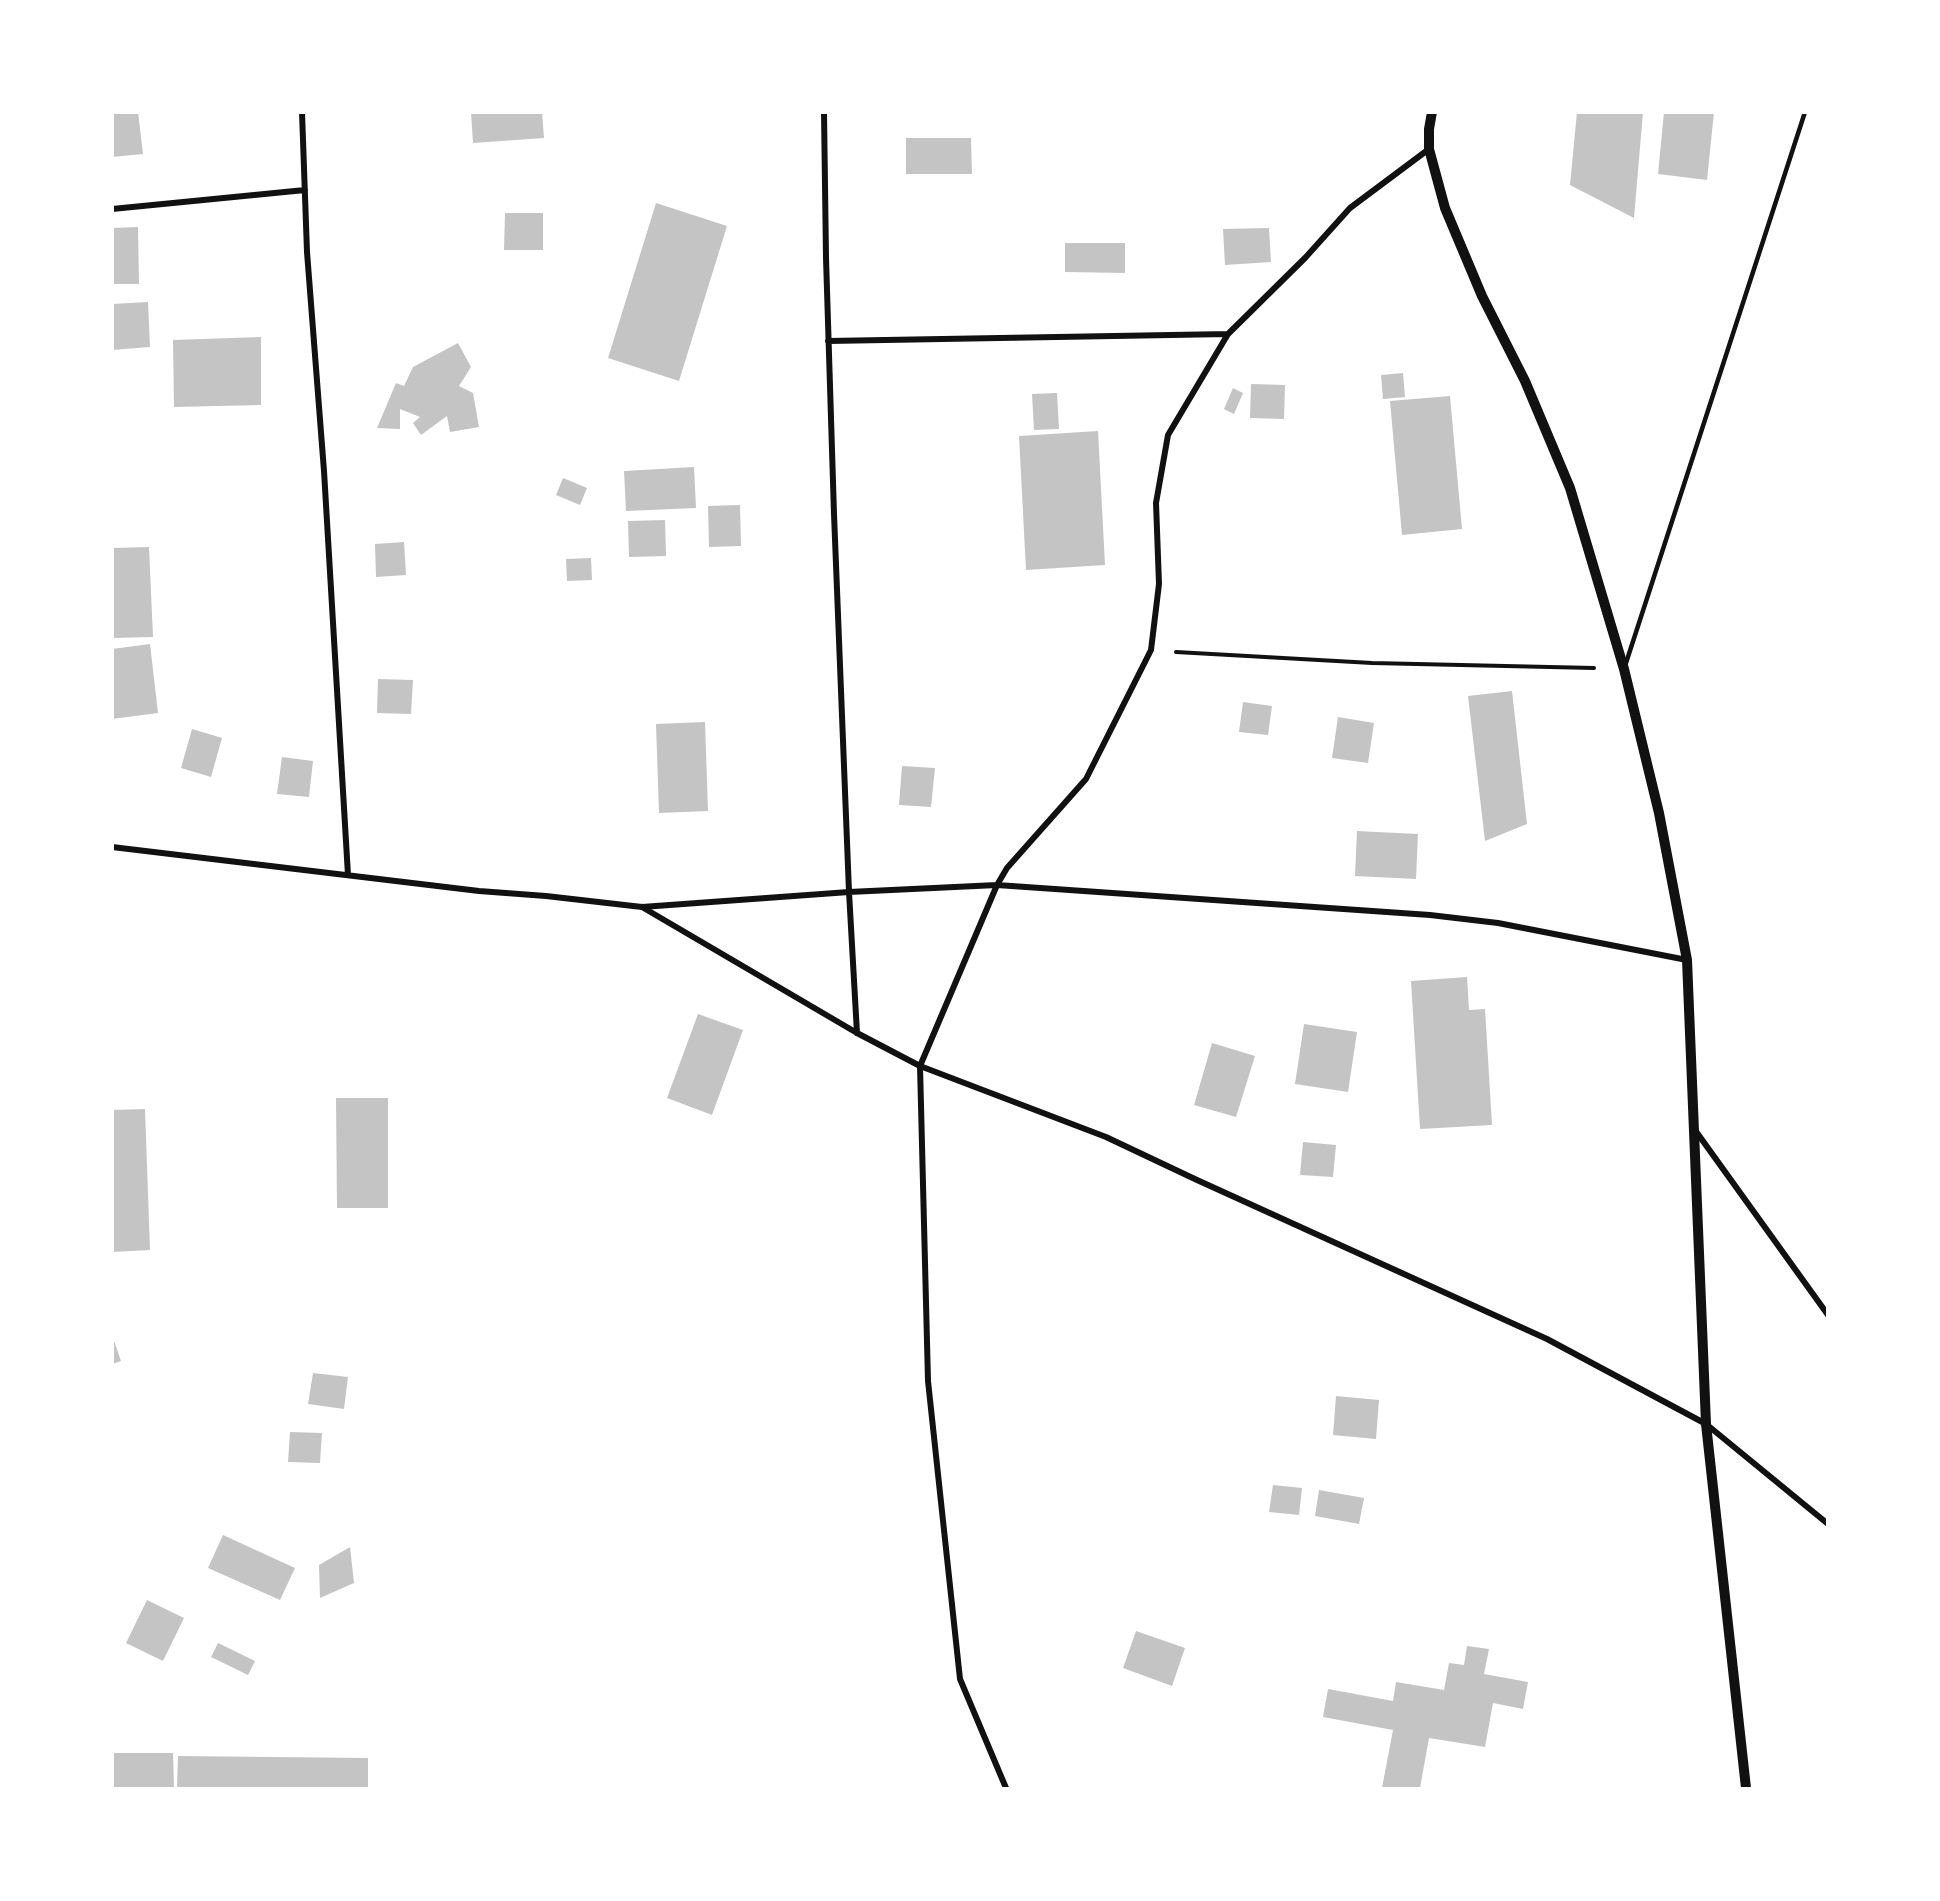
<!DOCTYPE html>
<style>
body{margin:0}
#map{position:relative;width:1940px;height:1901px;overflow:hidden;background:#fff;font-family:"Titillium Web",sans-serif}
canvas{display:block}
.frame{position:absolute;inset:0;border:114px solid #fff;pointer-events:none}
</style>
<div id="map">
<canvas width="1940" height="1901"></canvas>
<div class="frame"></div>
</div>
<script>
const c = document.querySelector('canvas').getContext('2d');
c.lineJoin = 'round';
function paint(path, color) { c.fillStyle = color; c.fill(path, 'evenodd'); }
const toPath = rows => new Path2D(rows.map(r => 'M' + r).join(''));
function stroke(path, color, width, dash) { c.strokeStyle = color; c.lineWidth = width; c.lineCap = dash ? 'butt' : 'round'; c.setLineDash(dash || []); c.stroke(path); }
const building = toPath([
 [112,112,138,112,143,154,112,157],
 [471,112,542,112,544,138,473,143],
 [1577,112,1643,112,1634,218,1570,185],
 [1664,112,1714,112,1707,180,1658,174],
 [906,138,971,138,972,174,906,174],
 [656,203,727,226,679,381,608,358],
 [505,213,543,213,543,250,504,250],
 [138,227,139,284,112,284,112,228],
 [1269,228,1271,262,1225,265,1223,229],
 [1065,243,1125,243,1125,273,1065,272],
 [148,302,150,347,112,350,112,304],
 [261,337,261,405,174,407,173,340],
 [458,343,471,367,459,386,473,393,479,427,450,432,447,416,421,435,413,423,420,417,400,409,400,429,377,428,396,383,404,386,413,367],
 [1403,373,1405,397,1383,399,1381,375],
 [1251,384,1285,385,1284,419,1250,418],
 [1233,388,1243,393,1234,414,1224,409],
 [1057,393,1059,429,1034,430,1032,394],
 [1450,396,1462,529,1402,535,1390,401],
 [1098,431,1105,565,1026,570,1019,436],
 [694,467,696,508,626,511,624,471],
 [563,478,587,488,580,505,556,495],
 [740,505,741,546,709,547,708,506],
 [665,520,666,556,629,557,628,521],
 [404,542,406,575,376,577,375,544],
 [149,547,153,637,112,638,112,548],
 [591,558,592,580,567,581,566,559],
 [150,644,158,713,112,719,112,649],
 [378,679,413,680,411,714,377,713],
 [1512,691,1527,824,1485,841,1468,696],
 [1243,702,1272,706,1268,735,1239,732],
 [1338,717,1374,723,1368,763,1332,758],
 [705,722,708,811,659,813,656,724],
 [192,729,222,738,211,777,181,768],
 [282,757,313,761,309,797,277,794],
 [902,766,935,768,931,807,899,805],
 [1357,831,1418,834,1416,879,1355,876],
 [1467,977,1469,1010,1485,1009,1492,1125,1420,1129,1411,981],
 [698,1014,743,1030,712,1115,667,1098],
 [1304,1024,1357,1032,1348,1092,1295,1084],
 [1212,1043,1255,1056,1236,1117,1194,1105],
 [336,1098,388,1098,388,1208,337,1208],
 [145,1109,150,1250,112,1252,112,1110],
 [1303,1142,1336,1145,1333,1177,1300,1175],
 [112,1335,121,1361,112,1364],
 [313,1373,348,1377,344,1409,308,1404],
 [1336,1396,1379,1400,1376,1439,1333,1435],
 [290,1432,322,1433,320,1463,288,1462],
 [1273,1485,1302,1488,1299,1515,1269,1512],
 [1319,1490,1364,1498,1359,1524,1315,1516],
 [223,1535,295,1568,280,1600,208,1568],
 [350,1547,354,1583,320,1598,319,1565],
 [147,1600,184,1618,163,1661,126,1643],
 [1136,1631,1185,1648,1172,1686,1123,1668],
 [218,1643,255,1661,248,1675,211,1657],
 [1467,1646,1489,1649,1484,1674,1528,1682,1523,1709,1493,1703,1485,1747,1429,1738,1420,1788,1382,1788,1393,1730,1323,1717,1328,1689,1393,1701,1396,1682,1444,1690,1449,1663,1464,1665],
 [112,1753,173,1753,174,1788,112,1788],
 [178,1756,368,1758,368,1788,177,1788]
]);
const path = toPath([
 [1176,652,1372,663,1594,668]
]);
const service = toPath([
 [1625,666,1805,112]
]);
const minor = toPath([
 [302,112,307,252,324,471,348,875],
 [824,112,826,258,834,514,849,892,857,1033],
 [112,209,305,190],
 [828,341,1228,334],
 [112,847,479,891,546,896,642,907,849,892,997,885,1430,915,1498,923,1687,960],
 [642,907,857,1033,920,1066,1106,1137,1197,1180,1547,1339,1706,1424,1828,1524],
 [1695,1130,1828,1315],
 [1006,1788,960,1679,928,1381,920,1066,997,885,1007,868,1086,779,1151,650,1159,584,1156,503,1168,435,1228,334,1305,258,1350,208,1429,149]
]);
const tertiary = toPath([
 [1432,112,1429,129,1429,149,1445,208,1482,296,1525,381,1570,488,1624,669,1659,813,1687,960,1706,1424,1746,1788]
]);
paint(building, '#c4c4c4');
stroke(path, '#111', 4);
stroke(service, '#111', 4.5);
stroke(minor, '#111', 6);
stroke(tertiary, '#111', 10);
</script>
